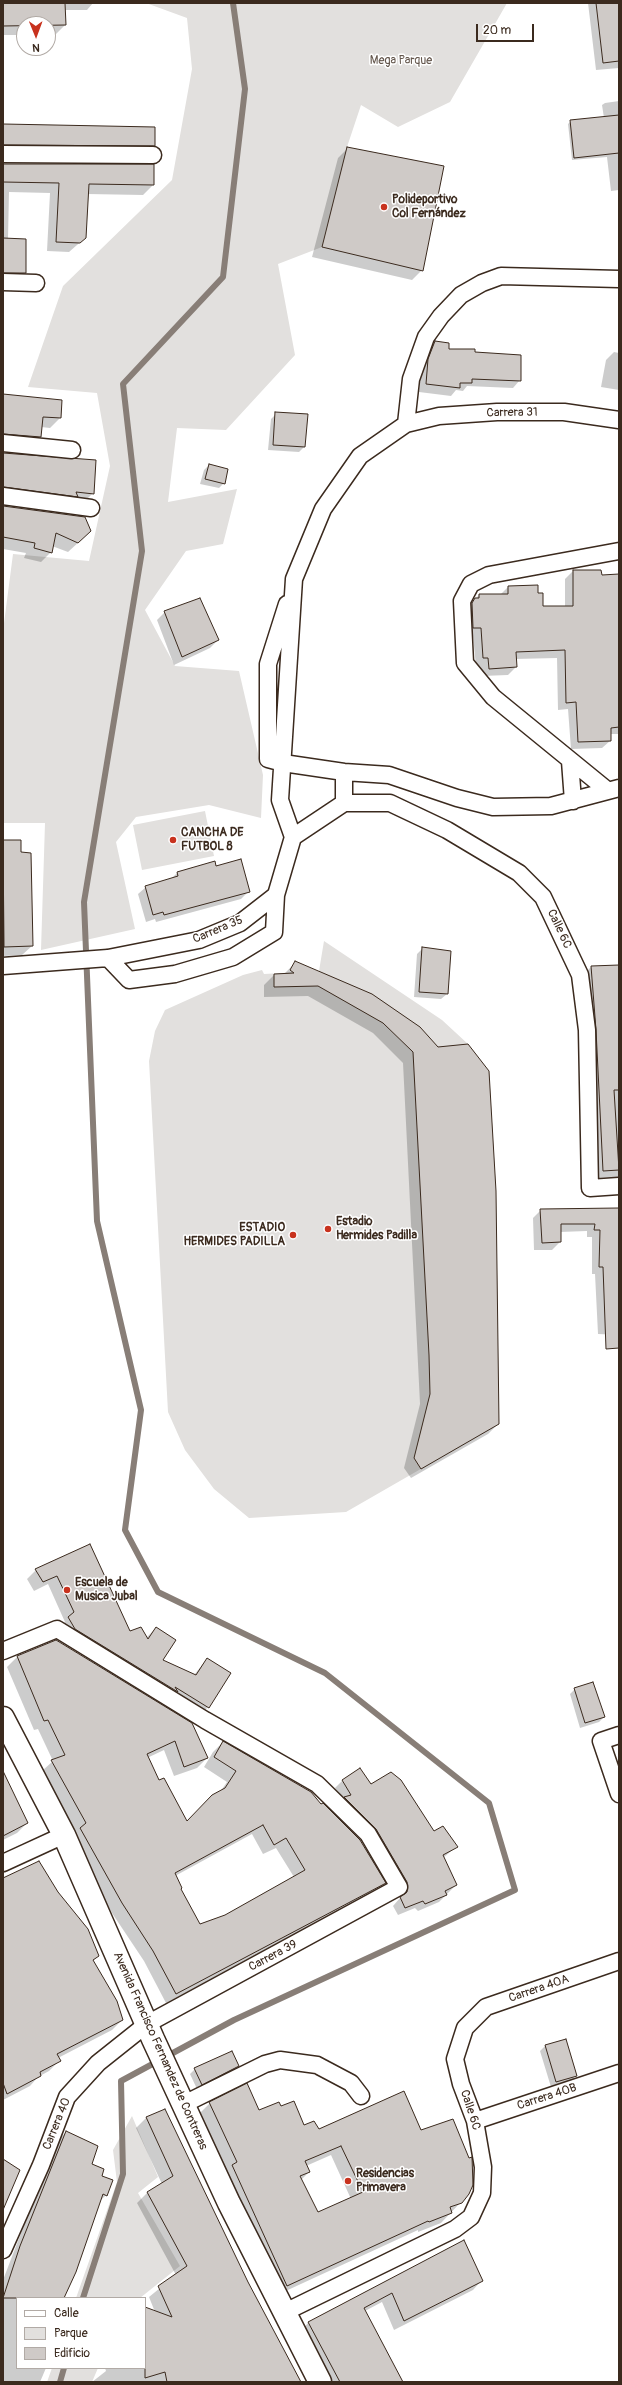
<!DOCTYPE html>
<meta charset="utf-8">
<style>
body{margin:0}
#map{position:relative;width:622px;height:2385px;overflow:hidden;background:#fff;font-family:Pangolin,sans-serif}
canvas{display:block}
.frame{position:absolute;inset:0;border:4px solid #3b2a1e;pointer-events:none}
.legend{position:absolute;left:16px;top:2297px;width:130px;height:72px;box-sizing:border-box;background:#fff;border:1px solid #b1aaa5;margin:0;padding:5px 7px;list-style:none;font-size:12px;color:#3b2a1e}
.legend li{display:flex;align-items:center;gap:8px;height:20px}
.legend b{width:20px;border:1px solid #b1aaa5}
.north{position:absolute;left:16px;top:16px;width:40px;height:40px;box-sizing:border-box;background:#fff;border:1px solid #b1aaa5;border-radius:50%;rotate:179deg;font-size:11px;font-weight:700;line-height:16px;text-align:center;color:#3b2a1e}
.north::after{content:'';display:block;margin:auto;width:14px;height:18px;background:#c8321e;clip-path:polygon(50% 0,100% 100%,50% 72%,0 100%)}
.scale{position:absolute;left:476px;top:24px;width:58px;height:18px;box-sizing:border-box;border:2px solid #3b2a1e;border-top:0;padding-left:5px;font-size:12px;line-height:14px;white-space:nowrap;color:#3b2a1e;-webkit-text-stroke:3px #fff;paint-order:stroke}
</style>
<div id="map">
<canvas width="622" height="2385"></canvas>
<div class="frame"></div>
<ul class="legend">
<li><b style="height:5px;background:#fff"></b>Calle</li>
<li><b style="height:11px;background:#e2e0de"></b>Parque</li>
<li><b style="height:11px;background:#cfcac7"></b>Edificio</li>
</ul>
<div class="north">N</div>
<div class="scale">20 m</div>
</div>
<script>
const c = document.querySelector('canvas').getContext('2d');
c.lineJoin = 'round';
function paint(path, color) { c.fillStyle = color; c.fill(path, 'evenodd'); }
const toPath = rows => new Path2D(rows.map(r => 'M' + r).join(''));
function stroke(path, color, width, dash) { c.strokeStyle = color; c.lineWidth = width; c.lineCap = dash ? 'butt' : 'round'; c.setLineDash(dash || []); c.stroke(path); }
function label(font, color, halo, rows, align = 'center') {
  c.font = font + ' Pangolin,sans-serif'; c.lineWidth = 3; c.setLineDash([]); c.textBaseline = 'middle'; c.strokeStyle = halo; c.fillStyle = color; for (const [text, x, y, turn = 0] of rows) {
    c.save(); c.translate(x, y); c.rotate((+turn || 0) * Math.PI / 180); c.textAlign = isNaN(turn) ? turn : align; if (halo) c.strokeText(text, 0, 0); c.fillText(text, 0, 0); c.restore();
  }
}
const green = toPath([
 [146,3,507,3,450,102,398,127,361,105,347,147,322,247,278,264,295,355,226,430,177,428,168,502,237,489,223,544,186,551,145,610,175,666,239,671,263,775,261,818,209,805,136,817,116,842,135,929,41,950,45,823,3,823,3,631,13,554,89,561,110,466,97,393,28,387,63,286,172,180,192,69,187,18],
 [205,811,214,856,142,870,133,825],
 [324,941,442,1020,468,1044,489,1071,496,1191,499,1424,346,1512,249,1518,214,1489,185,1450,168,1412,149,1061,155,1031,165,1010,243,975,262,970,264,974,319,971],
 [132,2116,158,2177,138,2193,180,2266,140,2298,76,2298,117,2182,113,2150],
 [52,2368,98,2368,92,2382,47,2382]
]);
const shadow = toPath([
 [3,3,93,3,87,10,64,10,65,25,55,35,48,35,48,24,24,24,24,35,3,35],
 [588,3,619,3,619,68,596,70],
 [619,101,619,190,611,191,607,157,572,160,568,124,571,121,604,118,602,105,605,103],
 [3,125,154,146,144,156,3,154],
 [348,148,422,270,412,280,312,257,338,158],
 [3,165,153,185,143,195,87,194,85,238,69,252,47,251,50,193,9,192,8,239,25,273,15,283,3,282],
 [435,342,448,350,474,353,520,380,513,388,467,386,463,391,456,390,451,396,419,392,421,368,427,350],
 [614,352,619,353,619,390,601,387,606,360],
 [3,395,60,418,50,428,41,427,40,437,30,447,3,445],
 [276,414,304,447,299,452,268,450,271,419],
 [3,454,93,493,83,503,3,497],
 [209,465,224,483,219,488,200,484,204,470],
 [3,507,80,541,68,552,52,546,51,552,41,562,24,558,26,553,3,549],
 [573,571,601,576,619,575,619,734,610,734,610,741,602,748,571,749,568,709,558,710,557,658,515,659,516,667,508,675,482,676,480,666,476,666,473,636,465,636,467,607,479,595,500,595,508,587,537,594,542,607,565,607,565,579],
 [165,612,218,640,210,648,174,665,157,620],
 [3,841,20,841,32,946,22,955,3,956],
 [216,867,249,891,241,899,156,922,155,919,146,922,138,894,146,887,171,879,178,872],
 [422,949,450,951,447,994,441,999,414,997,417,954],
 [296,962,419,1027,498,1424,488,1434,411,1478,404,1468,420,1404,403,1063,373,1033,308,996,264,997,264,985,274,975,284,974],
 [619,966,619,1177,596,1178,583,975,591,967],
 [619,1209,619,1335,598,1334,595,1274,592,1274,592,1237,587,1237,587,1231,560,1232,560,1242,552,1250,534,1250,533,1218,541,1210],
 [90,1545,129,1632,146,1638,156,1628,162,1660,194,1675,207,1659,208,1707,199,1716,60,1627,65,1622,48,1584,34,1591,27,1579,36,1570],
 [56,1641,207,1758,197,1768,174,1776,164,1750,147,1758,158,1781,187,1822,220,1792,227,1782,204,1767,213,1752,223,1742,385,1883,375,1893,166,2003,144,1961,112,1913,71,1839,76,1834,42,1771,53,1761,38,1729,34,1730,7,1667,17,1657],
 [252,1834,263,1854,276,1848,294,1877,226,1916,199,1925,180,1889,175,1876],
 [575,1689,604,1717,599,1722,580,1728,570,1694],
 [3,1774,27,1823,17,1833,3,1840],
 [343,1780,371,1785,456,1847,443,1858,456,1885,439,1902,418,1911,415,1908,398,1915,393,1906,400,1898,400,1890,335,1788],
 [3,1879,98,1956,93,1961,122,2020,112,2030,58,2058,59,2061,49,2071,38,2077,30,2086,3,2100],
 [565,2040,576,2075,571,2081,551,2087,540,2051,545,2046],
 [238,2066,233,2071,197,2089,190,2074,195,2069],
 [210,2103,259,2111,318,2130,420,2132,461,2202,441,2223,418,2232,418,2230,277,2295,222,2176,227,2171,200,2113],
 [331,2155,351,2199,318,2213,301,2180,309,2172,306,2166],
 [164,2111,247,2282,300,2382,92,2382,106,2371,105,2368,145,2368,145,2308,155,2312,149,2297,176,2275,137,2203,147,2193,162,2184,136,2128,146,2118],
 [66,2132,101,2177,106,2195,100,2201,64,2298,17,2298,17,2368,46,2368,40,2382,3,2382,3,2280,56,2142],
 [464,2241,482,2280,473,2290,394,2330,382,2302,365,2311,402,2382,326,2382,299,2333,308,2323]
]);
const stream = toPath([
 [83,2298,123,2174,121,2081,234,2020,515,1890,489,1803,325,1673,158,1592,125,1530,141,1410,97,1221,84,902,142,551,123,384,223,277,245,89,233,3],
 [60,2382,64,2368]
]);
const building = toPath([
 [3,3,65,3,66,25,3,26,3,3],
 [596,3,619,3,619,61,603,63,596,3],
 [619,115,619,153,574,158,570,120,619,115],
 [3,124,155,127,155,146,3,145,3,124],
 [347,147,444,166,423,271,322,247,347,147],
 [3,164,154,164,154,185,89,184,86,238,80,243,56,242,59,183,3,182,3,164],
 [3,238,26,239,26,273,3,273,3,238],
 [435,341,449,343,449,349,475,349,475,352,521,355,521,381,472,379,472,383,460,383,460,388,426,384,428,359,435,341],
 [3,394,62,400,61,418,43,417,41,437,3,434,3,394],
 [275,412,308,414,305,447,273,445,275,412],
 [3,453,96,460,94,494,76,492,78,497,3,487,3,453],
 [209,464,228,469,225,484,205,479,209,464],
 [3,506,85,517,91,531,78,543,56,533,52,553,34,548,35,543,3,537,3,506],
 [573,570,601,570,602,575,619,574,619,727,611,728,611,741,578,742,576,702,566,703,565,650,516,652,517,667,489,669,488,658,483,658,481,628,473,628,472,603,475,598,479,598,479,594,508,594,508,586,538,585,538,593,543,593,543,606,573,606,573,570],
 [200,598,219,640,182,657,164,611,200,598],
 [3,840,21,840,21,852,31,853,33,946,4,947,3,840],
 [241,859,250,892,164,915,163,912,153,915,145,886,178,876,177,872,215,861,216,866,241,859],
 [422,947,451,951,448,994,419,992,422,947],
 [295,961,372,994,420,1027,438,1047,468,1044,489,1071,496,1191,499,1424,421,1469,414,1458,430,1394,429,1355,413,1052,383,1023,318,986,274,987,274,974,294,973,290,970,295,961],
 [619,965,619,1090,614,1090,619,1170,603,1171,596,1030,591,966,619,965],
 [619,1208,619,1348,606,1349,603,1267,599,1267,600,1230,594,1230,595,1224,561,1224,561,1242,542,1243,540,1209,619,1208],
 [90,1544,130,1631,141,1627,148,1639,156,1627,176,1640,163,1660,196,1675,207,1658,231,1673,209,1708,175,1687,178,1692,75,1629,68,1617,74,1612,57,1576,43,1582,35,1569,90,1544],
 [56,1640,192,1723,208,1758,184,1767,175,1741,147,1754,159,1780,164,1778,187,1821,212,1795,225,1788,236,1771,214,1757,223,1741,311,1792,321,1804,323,1803,360,1840,386,1883,176,1994,153,1951,122,1903,80,1828,86,1823,51,1760,65,1755,48,1720,44,1721,17,1656,56,1640],
 [263,1825,274,1845,286,1838,305,1870,225,1915,200,1924,181,1889,182,1888,175,1873,263,1825],
 [593,1682,605,1717,585,1723,574,1688,593,1682],
 [360,1768,371,1784,391,1772,401,1780,434,1831,443,1826,458,1847,443,1855,457,1885,445,1891,447,1895,425,1904,423,1901,405,1908,400,1897,407,1892,407,1882,376,1829,344,1797,351,1795,342,1780,360,1768],
 [3,1771,28,1823,3,1836,3,1771],
 [39,1861,58,1892,88,1929,99,1956,93,1960,117,2001,123,2020,57,2054,61,2061,40,2072,41,2076,7,2094,3,2083,3,1878,39,1861],
 [566,2039,577,2076,556,2082,545,2045,566,2039],
 [232,2051,239,2066,202,2085,194,2068,232,2051],
 [247,2083,259,2110,279,2102,281,2106,294,2101,304,2125,314,2121,319,2129,404,2091,421,2130,453,2119,469,2158,472,2157,473,2185,469,2194,462,2203,450,2207,452,2213,429,2222,428,2221,287,2286,232,2165,237,2162,209,2102,247,2083],
 [341,2146,363,2192,318,2212,300,2176,310,2172,305,2161,341,2146],
 [165,2109,248,2282,301,2382,167,2382,165,2372,145,2378,145,2307,172,2317,158,2286,187,2266,147,2192,173,2176,146,2117,165,2109],
 [66,2131,98,2146,92,2164,104,2169,102,2176,113,2180,107,2196,103,2194,76,2272,64,2298,3,2298,20,2246,66,2131],
 [3,2159,20,2170,3,2210,3,2159],
 [464,2240,483,2281,404,2321,392,2293,364,2308,403,2382,340,2382,308,2322,464,2240]
]);
const street = toPath([
 [3,154,153,155],
 [3,282,36,283],
 [406,424,411,379,426,337,441,316,461,295,482,283,501,276,619,279],
 [3,443,72,450],
 [3,496,91,508],
 [287,604,268,664,268,759,283,763,344,772,389,775,457,798,493,807,551,806,619,788],
 [570,761,573,801],
 [607,790,493,697,465,663,462,601,471,584,489,575,619,551],
 [344,803,390,803,447,830,519,873,543,897,580,975,587,1030,590,1188,619,1186],
 [344,803,344,772],
 [293,837,280,800,294,579,323,509,360,456,406,424,439,416,497,412,564,412,619,420],
 [293,837,344,803],
 [108,958,129,980,175,974,233,957,274,932,276,895],
 [3,966,108,958,199,940,240,923,276,895,293,837],
 [3,1651,57,1629,205,1720,317,1784,368,1834,399,1887,147,2024,98,2063,67,2097,41,2165,3,2250],
 [619,1735,601,1741,619,1794],
 [3,1863,64,1835],
 [184,2104,265,2064,280,2060,317,2065,351,2083,361,2096],
 [475,2121,619,2073],
 [285,2312,455,2229,471,2217,482,2193,483,2167,475,2121,461,2084,455,2059,465,2028,486,2007,619,1961]
]);
const primary = toPath([
 [3,1718,64,1835,153,2039,229,2203,320,2382]
]);
const markers = [
 [384,207,4,"#c8321e"],
 [173,840,4,"#c8321e"],
 [328,1229,4,"#c8321e"],
 [293,1235,4,"#c8321e"],
 [67,1590,4,"#c8321e"],
 [348,2181,4,"#c8321e"]
];
const parkNames = [
 ["Mega Parque",401,61]
];
const poiNames = [
 ["Polideportivo",392,200],
 ["Col Fernández",392,214],
 ["CANCHA DE",181,833],
 ["FUTBOL 8",181,847],
 ["Estadio",336,1222],
 ["Hermides Padilla",336,1236],
 ["ESTADIO",285,1228,"right"],
 ["HERMIDES PADILLA",285,1242,"right"],
 ["Escuela de",75,1583],
 ["Musica Jubal",75,1597],
 ["Residencias",356,2174],
 ["Primavera",356,2188]
];
const streetNames = [
 ["Carrera 31",512,413,-1],
 ["Calle 6C",559,929,65],
 ["Carrera 35",218,930,-23],
 ["Carrera 39",273,1956,-28],
 ["Carrera 40A",539,1989,-19],
 ["Avenida Francisco Fernandez de Contreras",160,2051,66],
 ["Carrera 40B",547,2097,-18],
 ["Calle 6C",470,2110,72],
 ["Carrera 40",57,2124,-68]
];
paint(green, '#e2e0de');
paint(shadow, '#0003');
stroke(stream, '#887e77', 6);
paint(building, '#cfcac7');
stroke(building, '#3b2a1e', 1);
stroke(street, '#3b2a1e', 19);
stroke(primary, '#3b2a1e', 25);
stroke(street, '#fff', 16);
stroke(primary, '#fff', 22);
for (const [x, y, r, color] of markers) { const dot = new Path2D(); dot.arc(x, y, r, 0, 2 * Math.PI); c.fillStyle = color; c.fill(dot); stroke(dot, '#fff', 1.5); }
label('12px', '#65584e', '#fff', parkNames);
label('bold 12px', '#3b2a1e', '#fff', poiNames, 'left');
label('12px', '#3b2a1e', '#fff', streetNames);
</script>
